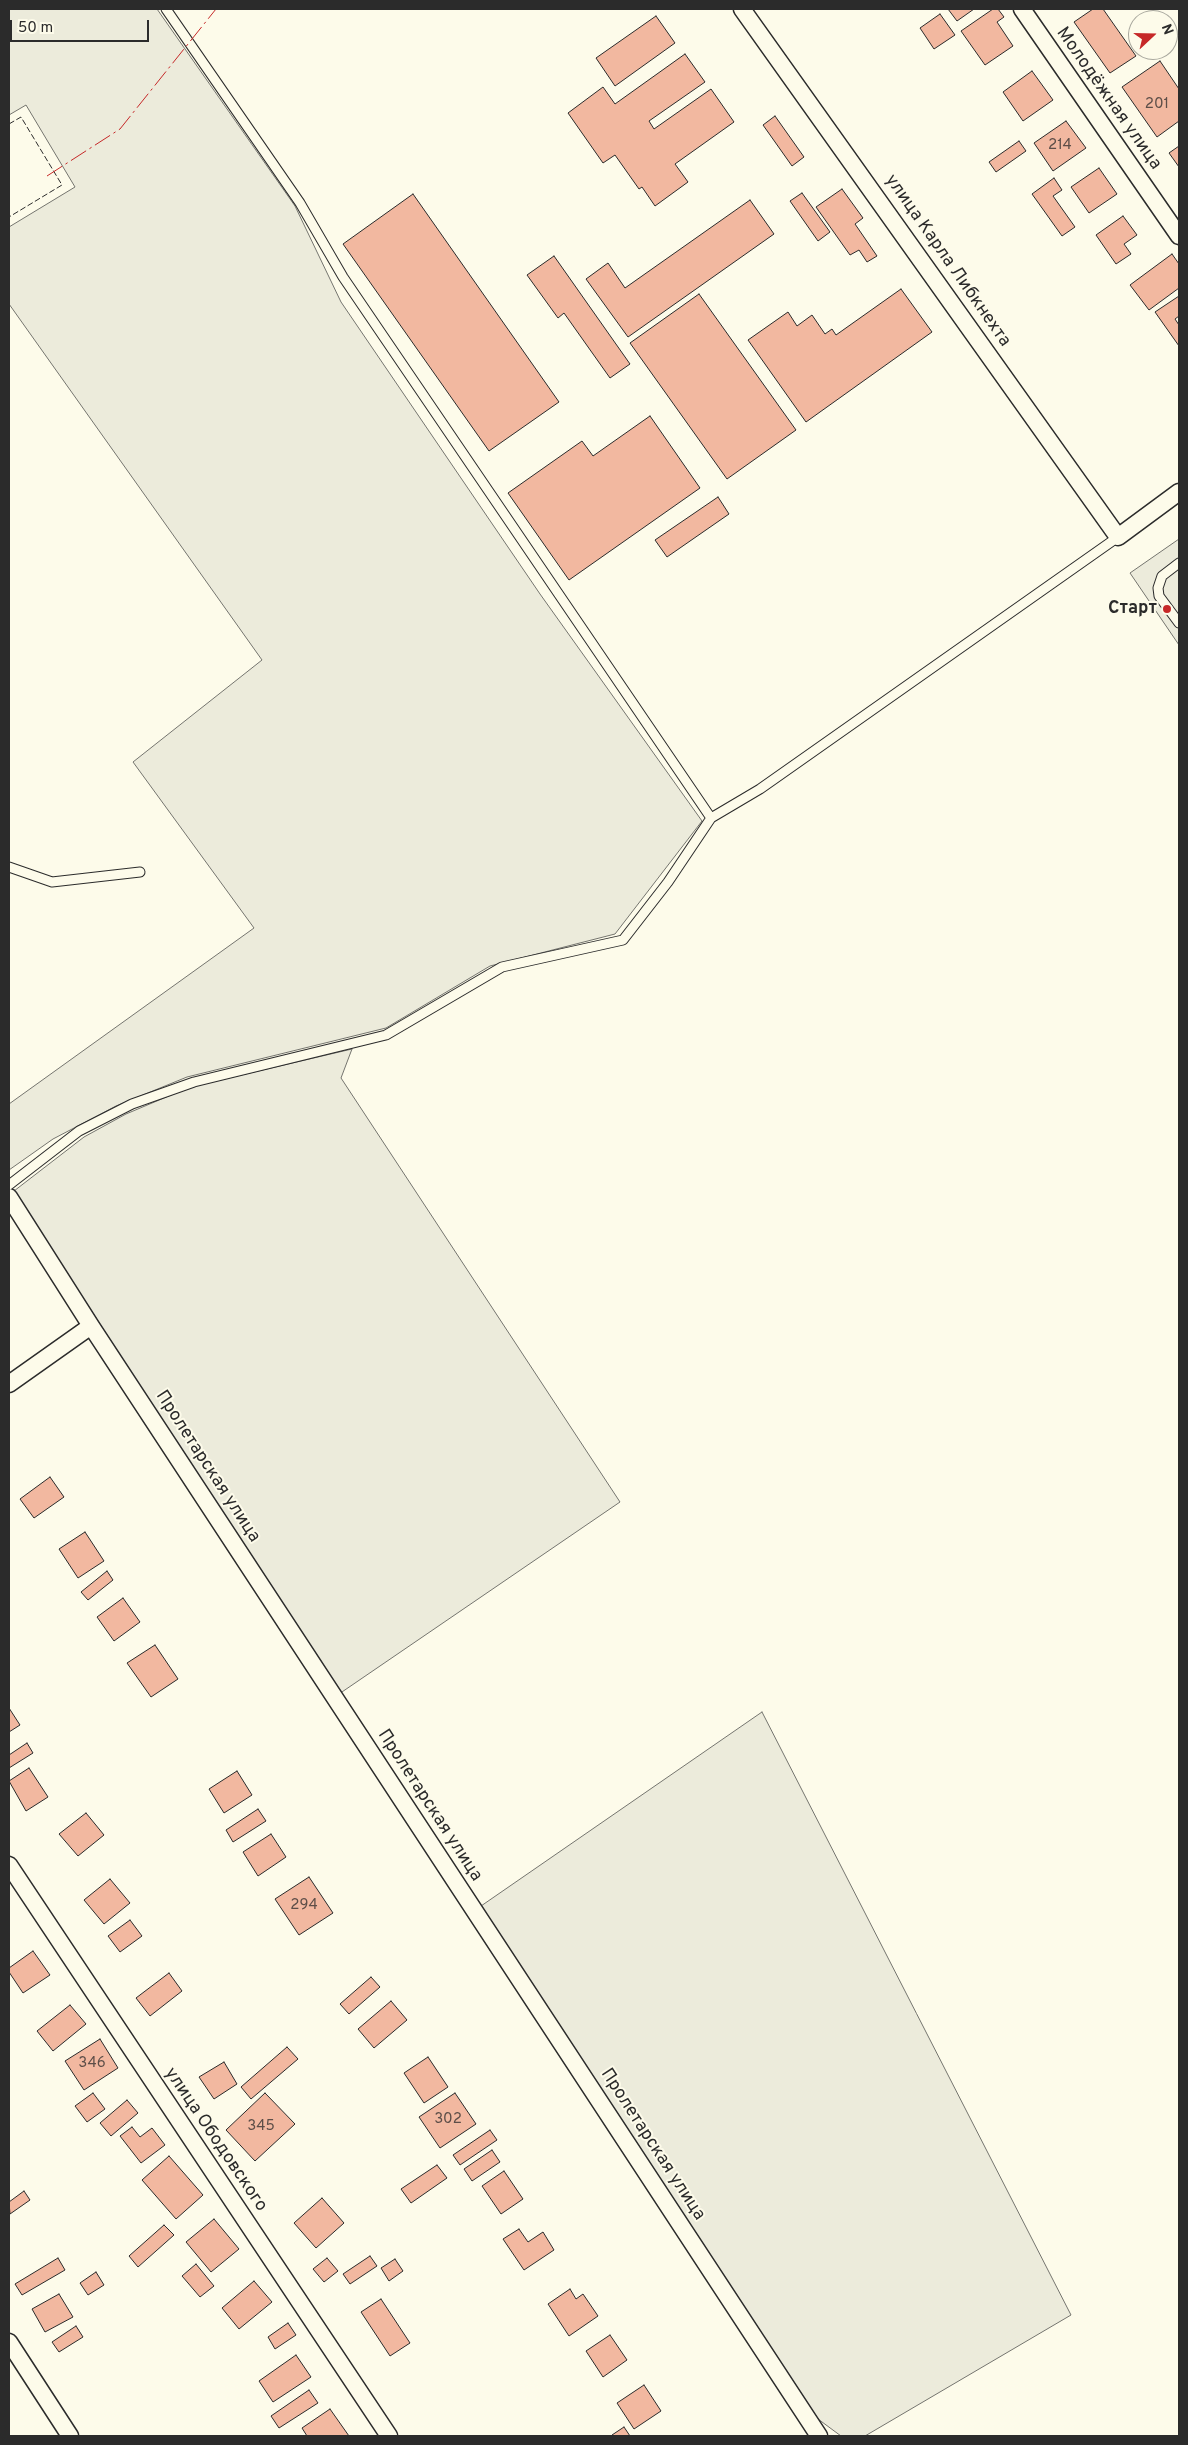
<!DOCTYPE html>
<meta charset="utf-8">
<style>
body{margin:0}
#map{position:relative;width:1188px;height:2445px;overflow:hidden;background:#fdfbea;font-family:Overpass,sans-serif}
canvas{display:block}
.frame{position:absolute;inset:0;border:10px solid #2b2b2b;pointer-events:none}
.north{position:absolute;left:1128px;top:10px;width:50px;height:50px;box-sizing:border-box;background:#fdfbea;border:1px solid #a9a89e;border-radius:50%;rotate:69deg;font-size:14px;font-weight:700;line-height:20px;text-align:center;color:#2b2b2b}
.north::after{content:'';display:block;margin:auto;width:18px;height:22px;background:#c62828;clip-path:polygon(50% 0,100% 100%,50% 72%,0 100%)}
.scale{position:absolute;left:10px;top:20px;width:139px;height:22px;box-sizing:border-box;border:2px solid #2b2b2b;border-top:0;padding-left:6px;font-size:15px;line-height:18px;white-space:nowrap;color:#2b2b2b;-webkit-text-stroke:4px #fdfbea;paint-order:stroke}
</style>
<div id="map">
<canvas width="1188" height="2445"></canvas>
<div class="frame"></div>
<div class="north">N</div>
<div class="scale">50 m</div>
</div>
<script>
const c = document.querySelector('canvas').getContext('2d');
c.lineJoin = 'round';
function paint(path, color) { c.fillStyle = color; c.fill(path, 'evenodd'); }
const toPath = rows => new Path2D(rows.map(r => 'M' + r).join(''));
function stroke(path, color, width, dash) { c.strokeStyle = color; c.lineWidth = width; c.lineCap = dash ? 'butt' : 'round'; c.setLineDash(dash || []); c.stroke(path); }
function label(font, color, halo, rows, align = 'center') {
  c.font = font + ' Overpass,sans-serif'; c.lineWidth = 4; c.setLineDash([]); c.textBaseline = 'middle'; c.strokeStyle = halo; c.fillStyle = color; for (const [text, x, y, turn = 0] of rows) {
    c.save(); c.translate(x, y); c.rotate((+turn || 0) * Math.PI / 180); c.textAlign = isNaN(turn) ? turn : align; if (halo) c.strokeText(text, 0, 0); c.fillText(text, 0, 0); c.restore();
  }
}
const green = toPath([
 [9,9,157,9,295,206,341,302,540,594,702,821,615,934,490,966,386,1028,187,1077,116,1106,53,1139,9,1170,9,1104,254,928,133,762,262,660,9,304,9,227,75,187,26,105,9,115,9,9],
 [1179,539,1179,645,1130,573,1179,539],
 [352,1049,341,1078,620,1502,339,1694,14,1191,84,1137,126,1114,190,1087,352,1049],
 [762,1712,1071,2315,865,2436,841,2436,818,2419,481,1906,762,1712]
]);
const building = toPath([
 [948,9,974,9,957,21,948,9],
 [993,9,998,9,1004,17,997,22,1013,46,985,65,961,31,993,9],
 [1093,9,1103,9,1136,56,1110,73,1074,22,1093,9],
 [940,14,955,35,934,49,920,28,940,14],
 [656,16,675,43,615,86,596,58,656,16],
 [685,54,705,82,649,121,654,129,711,89,734,122,675,164,688,182,655,206,642,187,639,189,615,155,603,163,568,113,603,87,615,104,685,54],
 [1160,61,1179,89,1179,121,1157,137,1122,87,1160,61],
 [1032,71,1053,100,1023,121,1003,92,1032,71],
 [775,116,804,157,792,166,763,125,775,116],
 [1066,121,1086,148,1053,171,1034,143,1066,121],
 [1019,141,1026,151,996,172,989,162,1019,141],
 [1179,146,1179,167,1169,153,1179,146],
 [1099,168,1117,194,1089,213,1071,187,1099,168],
 [1054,178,1062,190,1053,196,1075,227,1062,236,1032,194,1054,178],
 [842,189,863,218,855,224,877,256,867,262,859,250,850,255,816,207,842,189],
 [802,193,830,232,818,241,790,201,802,193],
 [413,194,559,402,489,451,343,244,413,194],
 [750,200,774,234,628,337,586,279,608,263,625,288,750,200],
 [1123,216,1137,235,1124,244,1131,254,1116,264,1096,235,1123,216],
 [1172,254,1179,264,1179,288,1149,310,1130,285,1172,254],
 [554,256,630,364,610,378,564,313,558,318,527,275,554,256],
 [901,289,932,332,806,422,748,340,788,312,797,326,812,315,825,334,832,329,836,335,901,289],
 [699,294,796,430,727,479,630,343,699,294],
 [1179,296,1179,316,1175,319,1179,325,1179,346,1155,312,1179,296],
 [650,416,700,488,569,580,508,493,582,441,593,456,650,416],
 [718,497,729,514,667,557,655,540,718,497],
 [50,1477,64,1497,34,1518,20,1499,50,1477],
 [85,1532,104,1561,78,1578,59,1549,85,1532],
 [107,1571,113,1580,88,1600,81,1592,107,1571],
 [123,1598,140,1622,114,1641,97,1617,123,1598],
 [155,1645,178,1679,151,1697,127,1663,155,1645],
 [9,1708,20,1725,9,1732,9,1708],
 [27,1743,33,1753,9,1768,9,1755,27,1743],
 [29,1768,48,1797,26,1811,9,1781,29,1768],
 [237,1771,252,1795,224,1813,209,1789,237,1771],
 [258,1809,266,1821,233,1842,226,1830,258,1809],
 [86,1813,104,1835,78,1856,59,1834,86,1813],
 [271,1834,286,1857,258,1876,243,1852,271,1834],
 [309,1877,333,1913,299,1935,275,1899,309,1877],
 [110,1879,130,1903,104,1924,84,1900,110,1879],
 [130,1920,142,1936,120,1952,108,1936,130,1920],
 [33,1951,50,1975,23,1993,9,1972,9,1968,33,1951],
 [169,1973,182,1991,150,2016,136,1998,169,1973],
 [371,1977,380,1987,349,2014,340,2004,371,1977],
 [391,2001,407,2020,374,2048,358,2029,391,2001],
 [70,2005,86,2024,53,2051,37,2031,70,2005],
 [100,2039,118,2068,84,2090,65,2061,100,2039],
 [287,2047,298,2059,251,2099,241,2087,287,2047],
 [428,2057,448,2087,424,2103,404,2073,428,2057],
 [224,2062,237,2084,214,2099,199,2077,224,2062],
 [93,2093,105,2109,87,2122,75,2106,93,2093],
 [265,2093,295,2124,255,2161,226,2130,265,2093],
 [455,2093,476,2124,440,2148,419,2117,455,2093],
 [127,2100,138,2113,111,2136,100,2123,127,2100],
 [132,2127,140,2137,152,2128,165,2145,141,2163,120,2136,132,2127],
 [490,2130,497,2140,460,2165,453,2155,490,2130],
 [492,2150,500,2162,472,2181,464,2169,492,2150],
 [169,2156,203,2195,176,2219,142,2180,169,2156],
 [437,2165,447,2178,411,2203,401,2189,437,2165],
 [504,2171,523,2199,501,2214,482,2186,504,2171],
 [24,2191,30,2200,10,2214,9,2202,24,2191],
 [322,2198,344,2223,316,2248,294,2223,322,2198],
 [214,2219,239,2249,211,2272,186,2242,214,2219],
 [164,2225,174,2235,138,2267,129,2256,164,2225],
 [519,2229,528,2242,543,2232,554,2250,524,2270,503,2239,519,2229],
 [370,2256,377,2266,350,2284,343,2274,370,2256],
 [58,2258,65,2270,22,2295,15,2284,58,2258],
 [327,2258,338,2271,324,2282,313,2269,327,2258],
 [395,2259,403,2271,389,2281,381,2268,395,2259],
 [196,2264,214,2286,200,2297,182,2276,196,2264],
 [96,2272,104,2285,88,2295,80,2283,96,2272],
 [254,2281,272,2302,239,2329,222,2308,254,2281],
 [570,2289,576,2299,583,2294,598,2316,569,2336,548,2304,570,2289],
 [59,2294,73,2317,45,2332,32,2309,59,2294],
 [381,2299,410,2343,390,2356,361,2312,381,2299],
 [288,2323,296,2335,275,2349,268,2337,288,2323],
 [76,2326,83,2337,59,2352,52,2342,76,2326],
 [610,2335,627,2360,603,2377,586,2351,610,2335],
 [296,2355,311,2377,273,2402,259,2381,296,2355],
 [644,2385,661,2411,634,2429,617,2403,644,2385],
 [309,2390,318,2403,279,2428,271,2416,309,2390],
 [330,2409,349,2436,307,2436,302,2428,330,2409],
 [624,2427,630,2436,613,2436,612,2435,624,2427]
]);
const lane = toPath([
 [166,9,300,203,343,277,711,818],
 [1179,563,1162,576,1158,588,1159,596,1179,623],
 [9,867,52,882,140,872],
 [9,1185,79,1131,132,1104,194,1082,386,1035,502,967,623,940,668,882,711,818,760,789,1118,537]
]);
const street = toPath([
 [742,9,1118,537,1179,492],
 [1022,9,1179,236],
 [9,1197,91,1326,819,2436],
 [9,1384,91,1326],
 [9,1865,389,2436],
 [9,2342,70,2436]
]);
const fence = toPath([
 [9,124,21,117,62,185,9,217]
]);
const power = toPath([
 [47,176,120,129,216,9]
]);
const markers = [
 [1167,609,5,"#c62828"]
];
const numberNames = [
 ["201",1157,105],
 ["214",1060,146],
 ["294",304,1906],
 ["346",92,2064],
 ["302",448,2120],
 ["345",261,2127]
];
const streetNames = [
 ["Молодёжная улица",1108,99,55],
 ["улица Карла Либкнехта",947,261,55],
 ["Пролетарская улица",207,1467,57],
 ["Пролетарская улица",429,1806,57],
 ["улица Ободовского",215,2140,56],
 ["Пролетарская улица",652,2145,57]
];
const poiNames = [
 ["Старт",1157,609]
];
paint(green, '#ecebdb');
stroke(green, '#74746e', 1);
paint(building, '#f2b8a0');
stroke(building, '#2b2b2b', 1);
stroke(lane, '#2b2b2b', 11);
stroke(street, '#2b2b2b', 19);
stroke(lane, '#fdfbea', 9);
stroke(street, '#fdfbea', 16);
stroke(fence, '#2b2b2b', 1, [6, 2.5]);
stroke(power, '#c62828', 1, [18, 4, 2.5, 4]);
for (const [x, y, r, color] of markers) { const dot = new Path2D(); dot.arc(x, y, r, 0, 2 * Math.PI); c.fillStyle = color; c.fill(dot); stroke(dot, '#fdfbea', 2); }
label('15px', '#5d4e48', null, numberNames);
label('18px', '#2b2b2b', '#fdfbea', streetNames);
label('bold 18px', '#2b2b2b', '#fdfbea', poiNames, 'right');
</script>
